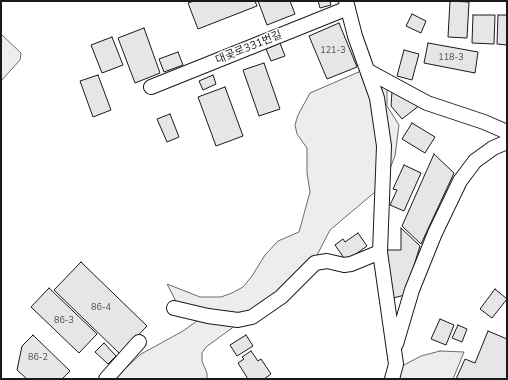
<!DOCTYPE html>
<meta charset="utf-8">
<style>
body{margin:0}
#map{position:relative;width:508px;height:380px;overflow:hidden;background:#fff;font-family:"Nunito Sans",sans-serif}
canvas{display:block}
.frame{position:absolute;inset:0;border:2px solid #1a1a1a;pointer-events:none}
</style>
<div id="map">
<canvas width="508" height="380"></canvas>
<div class="frame"></div>
</div>
<script>
const c = document.querySelector('canvas').getContext('2d');
c.lineJoin = 'round';
function paint(path, color) { c.fillStyle = color; c.fill(path, 'evenodd'); }
const toPath = rows => new Path2D(rows.map(r => 'M' + r).join(''));
function stroke(path, color, width, dash) { c.strokeStyle = color; c.lineWidth = width; c.lineCap = dash ? 'butt' : 'round'; c.setLineDash(dash || []); c.stroke(path); }
function label(font, color, halo, rows, align = 'center') {
  c.font = font + ' "Nunito Sans","Noto Sans KR",sans-serif'; c.lineWidth = 3; c.setLineDash([]); c.textBaseline = 'middle'; c.strokeStyle = halo; c.fillStyle = color; for (const [text, x, y, turn = 0] of rows) {
    c.save(); c.translate(x, y); c.rotate((+turn || 0) * Math.PI / 180); c.textAlign = isNaN(turn) ? turn : align; if (halo) c.strokeText(text, 0, 0); c.fillText(text, 0, 0); c.restore();
  }
}
const built = toPath([
 [1,34,21,53,20,60,1,81,1,34],
 [361,71,387,89,387,106,399,125,395,156,389,171,375,192,330,230,315,259,261,307,206,347,202,353,202,361,207,373,207,379,114,379,141,354,183,331,204,316,180,309,167,284,200,297,221,297,232,293,243,287,252,276,265,255,278,241,299,232,310,192,307,173,307,148,297,134,295,125,298,115,310,93,361,71],
 [440,351,464,352,453,379,398,379,402,366,421,356,440,351]
]);
const building = toPath([
 [194,1,255,1,257,6,198,29,188,3,194,1],
 [258,1,290,1,295,14,267,25,258,1],
 [318,1,330,1,331,5,320,8,318,1],
 [450,1,469,2,467,38,448,37,450,1],
 [412,14,426,21,421,33,406,26,412,14],
 [473,15,495,15,494,44,472,43,473,15],
 [498,15,507,15,507,45,497,44,498,15],
 [339,23,357,67,327,79,309,36,339,23],
 [144,28,160,73,135,83,118,38,144,28],
 [112,37,123,65,102,73,91,45,112,37],
 [280,43,285,56,271,61,266,49,280,43],
 [428,43,478,52,475,73,424,63,428,43],
 [404,50,419,54,412,80,397,76,404,50],
 [178,52,183,65,164,72,159,59,178,52],
 [264,63,280,109,259,116,243,70,264,63],
 [98,75,111,110,93,117,80,81,98,75],
 [213,75,216,84,203,90,199,81,213,75],
 [225,87,243,136,216,146,198,97,225,87],
 [392,91,420,105,402,119,391,106,392,91],
 [170,114,179,137,167,142,157,119,170,114],
 [412,123,435,137,425,153,402,139,412,123],
 [434,154,454,173,421,244,402,226,434,154],
 [404,165,421,173,404,211,390,205,397,190,393,189,404,165],
 [401,228,420,246,405,295,393,298,385,250,401,250,401,228],
 [358,233,367,246,346,261,335,245,343,239,345,242,358,233],
 [81,262,147,326,120,354,54,290,81,262],
 [49,288,97,334,79,353,31,307,49,288],
 [495,289,507,299,492,318,480,309,495,289],
 [440,319,454,325,446,345,431,339,440,319],
 [458,325,467,329,462,342,452,338,458,325],
 [488,331,507,339,507,379,456,379,465,359,475,363,488,331],
 [33,335,70,371,62,379,27,379,17,370,22,346,33,335],
 [246,335,253,346,237,356,230,345,246,335],
 [104,343,116,356,108,364,95,352,104,343],
 [251,351,258,361,261,359,271,374,264,379,248,379,238,363,244,359,242,357,251,351]
]);
const minor = toPath([
 [346,1,355,36,377,98,384,146,380,252,396,364,392,379],
 [368,71,427,103,484,122,507,132],
 [151,87,348,8],
 [174,308,208,316,238,320,252,317,281,297,315,263,327,261,344,265,351,264,380,252],
 [396,344,412,290,435,233,460,181,475,161,493,148,507,142],
 [106,379,139,342]
]);
const numberNames = [
 ["121-3",333,51],
 ["118-3",451,58],
 ["86-4",101,308],
 ["86-3",64,321],
 ["86-2",38,358]
];
const streetNames = [
 ["대곶로331번길",249,48,-22]
];
paint(built, '#ededed');
stroke(built, '#6a6a6a', 1);
paint(building, '#e6e6e6');
stroke(building, '#1a1a1a', 1);
stroke(minor, '#1a1a1a', 16);
stroke(minor, '#fff', 14);
label('9px', '#4d4d4d', null, numberNames);
label('11px', '#1a1a1a', '#fff', streetNames);
</script>
